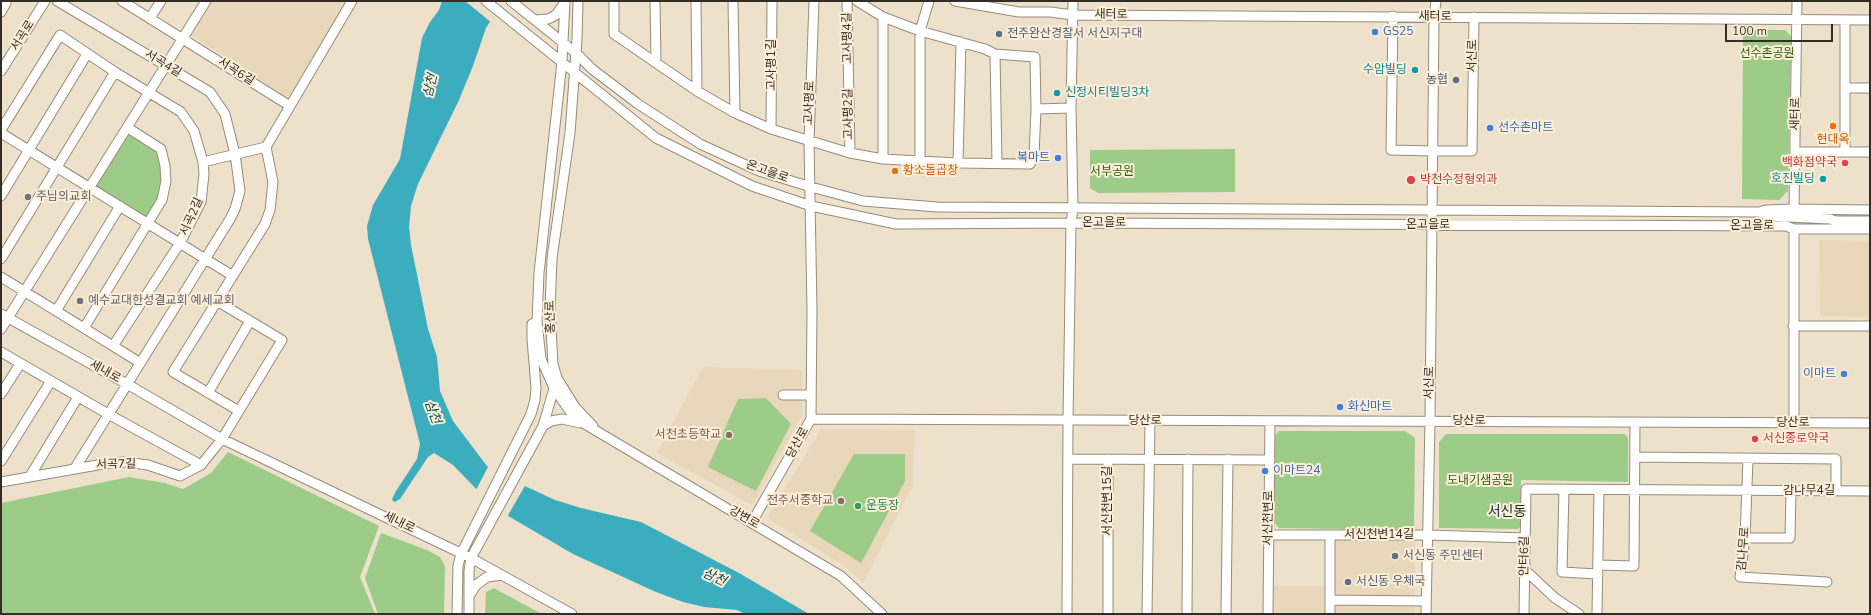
<!DOCTYPE html>
<meta charset="utf-8">
<style>
body{margin:0}
#map{position:relative;width:1871px;height:615px;overflow:hidden;background:#eee1cb;font-family:"Nunito Sans",sans-serif}
canvas{display:block}
.frame{position:absolute;inset:0;border:2px solid #332d25;pointer-events:none}
.scale{position:absolute;left:1725px;top:24px;width:108px;height:18px;box-sizing:border-box;border:2px solid #332d25;border-top:0;padding-left:5px;font-size:12px;line-height:14px;white-space:nowrap;color:#332d25;-webkit-text-stroke:3px #fceed8;paint-order:stroke}
</style>
<div id="map">
<canvas width="1871" height="615"></canvas>
<div class="frame"></div>
<div class="scale">100 m</div>
</div>
<script>
const c = document.querySelector('canvas').getContext('2d');
c.lineJoin = 'round';
function paint(path, color) { c.fillStyle = color; c.fill(path, 'evenodd'); }
const toPath = rows => new Path2D(rows.map(r => 'M' + r).join(''));
function stroke(path, color, width, dash) { c.strokeStyle = color; c.lineWidth = width; c.lineCap = dash ? 'butt' : 'round'; c.setLineDash(dash || []); c.stroke(path); }
function label(font, color, halo, rows, align = 'center') {
  c.font = font + ' "Nunito Sans","Noto Sans KR",sans-serif'; c.lineWidth = 4; c.setLineDash([]); c.textBaseline = 'middle'; c.strokeStyle = halo; c.fillStyle = color; for (const [text, x, y, turn = 0] of rows) {
    c.save(); c.translate(x, y); c.rotate((+turn || 0) * Math.PI / 180); c.textAlign = isNaN(turn) ? turn : align; if (halo) c.strokeText(text, 0, 0); c.fillText(text, 0, 0); c.restore();
  }
}
const built = toPath([
 [211,1,346,1,291,96,286,97,190,34],
 [1283,1,1411,1,1409,3],
 [1819,240,1870,241,1870,317,1820,316],
 [703,367,802,370,802,416,752,505,657,453],
 [821,429,915,430,913,485,863,583,846,567,767,518],
 [1415,537,1415,614,1335,614,1335,539],
 [1272,586,1328,586,1328,614,1272,614]
]);
const green = toPath([
 [1743,30,1785,30,1791,36,1788,191,1779,200,1742,199],
 [128,134,158,153,165,184,149,223,94,189],
 [1235,149,1235,192,1098,193,1090,188,1090,150],
 [766,398,791,424,756,491,708,467,738,399],
 [1279,431,1405,431,1415,438,1414,526,1407,530,1279,528,1273,521,1274,437],
 [1446,434,1625,434,1628,438,1628,482,1521,480,1520,527,1518,529,1439,528,1439,442],
 [228,452,379,526,360,577,375,614,1,614,1,503,129,477,165,483,183,489,211,473],
 [854,454,905,454,905,481,861,563,810,531],
 [381,533,427,550,440,557,445,566,444,614,378,614,365,578],
 [494,588,501,592,542,614,485,614,486,592]
]);
const water = toPath([
 [442,1,503,1,486,28,473,66,459,100,418,184,411,206,409,227,411,245,428,329,437,357,440,391,453,421,487,466,499,474,555,500,581,508,641,522,739,573,809,614,745,614,737,610,704,607,683,602,656,592,573,554,510,517,485,498,453,465,434,453,428,457,400,499,395,502,393,501,392,499,396,491,417,459,420,444,368,239,367,226,373,205,400,159,422,38,430,22,439,10]
]);
const pier = toPath([
 [465,1,505,1,492,23],
 [489,465,526,484,507,517,484,499,476,490]
]);
const minor = toPath([
 [57,1,210,92,225,114,235,154,240,191,235,209,230,219,75,468],
 [122,1,290,106],
 [486,1,656,138,752,186,811,206,896,224,1071,223,1786,226,1794,229,1870,229],
 [511,1,576,53,592,69,638,104,700,144,759,171,811,187,863,201,937,207,1759,212,1766,210,1794,209,1870,210],
 [565,1,562,62,539,273,537,322,541,359,554,388,573,416,583,423,841,576,882,614],
 [614,1,614,34,697,91,735,113,771,129,850,153,883,159,958,163,1030,164,1034,156,1036,109,1035,57,995,54,985,49,920,31,883,17,857,1],
 [655,1,656,62],
 [696,1,697,91],
 [733,1,735,113],
 [847,1,850,153],
 [955,1,1019,12,1050,12,1073,15,1870,20],
 [1,12,6,3,2,1],
 [1393,16,1391,150,1433,151,1472,151,1474,17],
 [150,18,161,1],
 [535,20,548,19,556,15,565,2],
 [1845,20,1845,152],
 [995,54,997,163],
 [1,71,45,1],
 [1846,88,1870,88],
 [1036,109,1071,108],
 [771,129,772,1],
 [1,130,60,35,115,72,181,112,194,131,203,162,204,174,201,202,180,243,113,346],
 [1,133,233,276],
 [1795,152,1870,152],
 [883,159,883,17],
 [203,162,266,147,352,1],
 [920,162,920,31,929,1],
 [958,163,961,42],
 [1,196,87,54],
 [1794,209,1797,1],
 [1759,212,1768,216,1830,219,1836,221,1870,221],
 [1,259,115,72],
 [1,277,139,362],
 [56,311,120,206],
 [1,314,127,384,222,439,471,558,572,614],
 [1793,326,1870,326],
 [84,328,162,200,166,181,165,166,161,149,128,128],
 [1,329,206,1],
 [1,352,108,414,201,465],
 [557,378,575,407,593,426],
 [208,393,250,321],
 [1,394,20,364],
 [783,395,811,395],
 [239,411,173,372,265,224,270,210,273,182,266,147],
 [811,419,812,310,809,141,814,1],
 [1794,423,1794,229],
 [543,426,551,421,562,419,580,423],
 [1635,457,1836,459,1836,491],
 [1068,459,1270,460],
 [1108,459,1108,614],
 [1748,459,1745,538,1740,577,1827,582],
 [1,461,51,381],
 [30,476,78,397],
 [1,482,109,463,125,462,148,465,180,476,201,465,222,439,282,340,217,301],
 [1564,489,1562,572,1598,574],
 [752,522,811,419,1870,423],
 [1269,535,1428,535,1525,538],
 [1745,538,1790,538,1791,491],
 [1598,565,1634,566,1635,422],
 [1525,570,1555,598,1579,614],
 [469,596,476,585,487,577,502,575],
 [1330,600,1426,601],
 [457,614,458,566,461,554,531,414,535,400,536,388,532,339,532,324,534,323],
 [469,614,469,571,471,558,543,426,557,378,553,364,550,310,552,258,570,133,577,39,578,1],
 [1067,614,1068,421,1071,223,1073,208,1071,108,1073,1],
 [1147,614,1150,421],
 [1187,614,1188,459],
 [1226,614,1228,459],
 [1268,614,1270,421],
 [1330,614,1330,536],
 [1426,614,1430,421,1434,17,1436,1],
 [1524,614,1526,489,1870,491],
 [1597,614,1599,490]
]);
const markers = [
 [1375,32,4,"#3f7fe0"],
 [999,34,4,"#5c6f8a"],
 [1415,70,4,"#0f9aa8"],
 [1456,80,4,"#5c6f8a"],
 [1057,93,4,"#0f9aa8"],
 [1833,126,4,"#e8710a"],
 [1490,128,4,"#3f7fe0"],
 [1058,158,4,"#3f7fe0"],
 [1845,163,4,"#e0444e"],
 [895,171,4,"#e8710a"],
 [1823,179,4,"#0f9aa8"],
 [1411,180,5,"#e0444e"],
 [28,197,4,"#6b7280"],
 [80,301,4,"#6b7280"],
 [1844,374,4,"#3f7fe0"],
 [1340,407,4,"#3f7fe0"],
 [729,435,4,"#8d6e63"],
 [1755,439,4,"#e0444e"],
 [1265,471,4,"#3f7fe0"],
 [841,501,4,"#8d6e63"],
 [858,506,4,"#2e9e5b"],
 [1395,556,4,"#5c6f8a"],
 [1348,582,4,"#5c6f8a"]
];
const streetNames = [
 ["새터로",1111,15],
 ["새터로",1435,17],
 ["서곡로",23,36,-58],
 ["고사평4길",848,38,-91],
 ["서신로",1473,56,-89],
 ["서곡4길",163,64,31],
 ["고사평1길",772,65,-90],
 ["서곡6길",236,72,32],
 ["고사평로",810,103,-88],
 ["고사평2길",849,114,-91],
 ["새터로",1796,114,-89],
 ["온고을로",767,172,20],
 ["서곡2길",192,217,-66],
 ["온고을로",1104,223],
 ["온고을로",1428,225],
 ["온고을로",1752,226],
 ["홍산로",551,317,-91],
 ["세내로",105,372,29],
 ["서신로",1430,383,-89],
 ["당산로",1145,421],
 ["당산로",1469,421],
 ["당산로",1793,423],
 ["당산로",798,443,-61],
 ["서곡7길",116,465,-1],
 ["감나무4길",1809,491],
 ["서신천변15길",1108,501,-90],
 ["강변로",744,518,30],
 ["서신천변로",1269,518,-89],
 ["세내로",399,523,26],
 ["서신천변14길",1379,535],
 ["감나무로",1744,549,-85],
 ["안터6길",1525,556,-89]
];
const shopNames = [
 ["GS25",1383,32],
 ["선수촌마트",1498,128],
 ["복마트",1050,158,"right"],
 ["이마트",1836,374,"right"],
 ["화신마트",1348,407],
 ["이마트24",1273,471]
];
const serviceNames = [
 ["전주완산경찰서 서신지구대",1007,34],
 ["농협",1448,80,"right"],
 ["서신동 주민센터",1403,556],
 ["서신동 우체국",1356,582]
];
const parkNames = [
 ["선수촌공원",1767,54],
 ["서부공원",1112,172],
 ["도내기샘공원",1480,481]
];
const cultureNames = [
 ["수암빌딩",1407,70],
 ["신정시티빌딩3차",1065,93,"left"],
 ["호진빌딩",1815,179]
];
const foodNames = [
 ["현대옥",1833,140],
 ["황소돌곱창",903,171,"left"]
];
const healthNames = [
 ["백화점약국",1837,163,"right"],
 ["박천수정형외과",1420,180],
 ["서신종로약국",1763,439]
];
const worshipNames = [
 ["주님의교회",36,197],
 ["예수교대한성결교회 예세교회",88,301]
];
const educationNames = [
 ["서천초등학교",721,435],
 ["전주서중학교",833,501]
];
const leisureNames = [
 ["운동장",866,506]
];
const waterNames = [
 ["삼천",431,86,-76],
 ["삼천",432,412,69],
 ["삼천",714,578,25]
];
const quarterNames = [
 ["서신동",1507,513]
];
paint(built, '#e9d7bb');
paint(green, '#9ccc88');
paint(water, '#3badbe');
paint(pier, '#eee1cb');
stroke(minor, '#978b77', 11);
stroke(minor, '#fff', 9);
for (const [x, y, r, color] of markers) { const dot = new Path2D(); dot.arc(x, y, r, 0, 2 * Math.PI); c.fillStyle = color; c.fill(dot); stroke(dot, '#fceed8', 1.5); }
label('12px', '#332d25', '#fceed8', streetNames);
label('12px', '#366cbe', '#fceed8', shopNames, 'left');
label('12px', '#4e5e75', '#fceed8', serviceNames, 'left');
label('12px', '#2c610a', '#fceed8', parkNames);
label('12px', '#0d838f', '#fceed8', cultureNames, 'right');
label('12px', '#c56008', '#fceed8', foodNames);
label('12px', '#be3a42', '#fceed8', healthNames, 'left');
label('12px', '#5b616d', '#fceed8', worshipNames, 'left');
label('12px', '#785e54', '#fceed8', educationNames, 'right');
label('12px', '#27864d', '#fceed8', leisureNames, 'left');
label('italic 13px', '#024952', '#fceed8', waterNames);
label('14px', '#112e39', '#fceed8', quarterNames);
</script>
